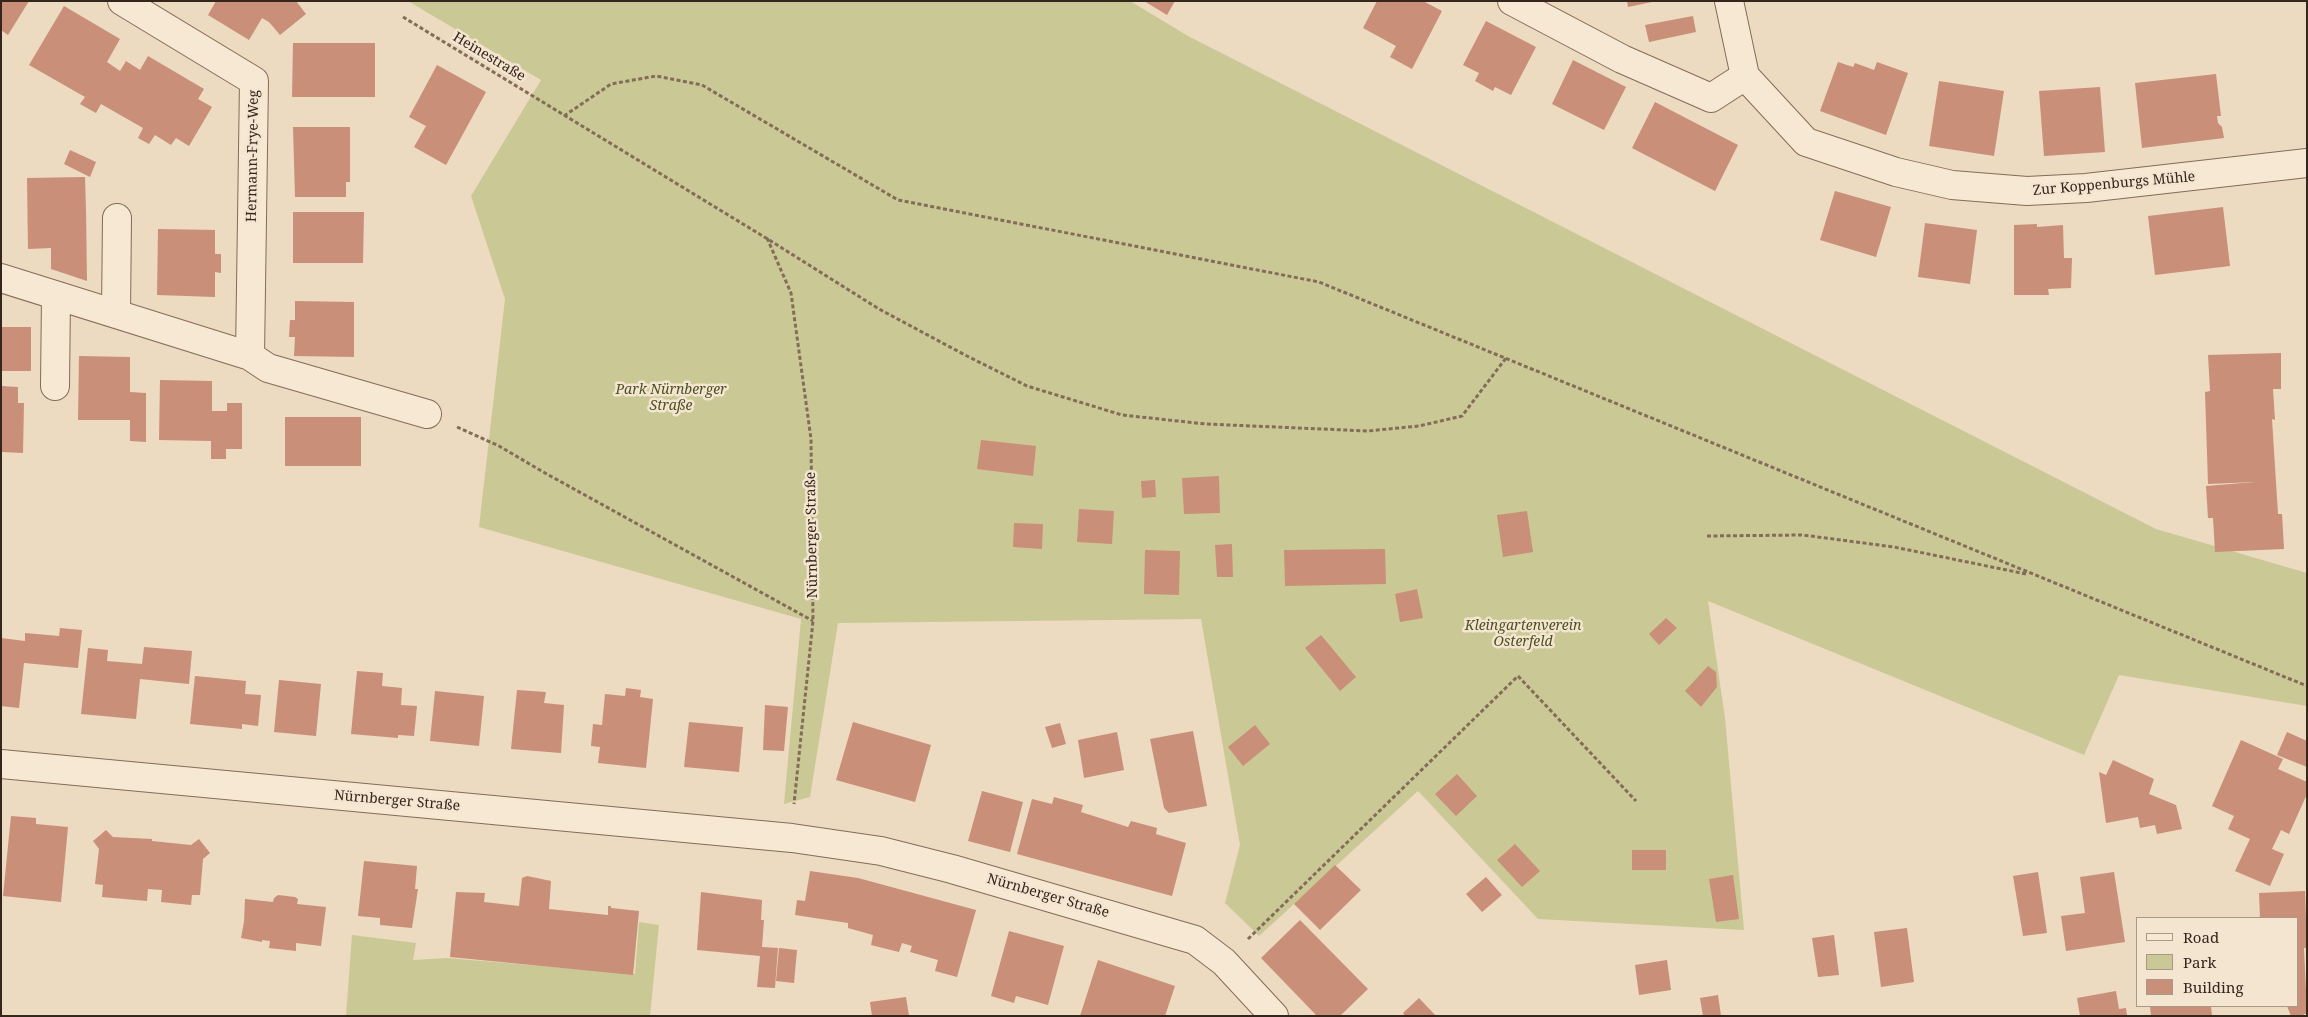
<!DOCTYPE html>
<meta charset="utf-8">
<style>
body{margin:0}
#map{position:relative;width:2308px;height:1017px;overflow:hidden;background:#ecdac1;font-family:"Noto Serif",serif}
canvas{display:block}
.frame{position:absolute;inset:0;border:2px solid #35261d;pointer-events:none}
.legend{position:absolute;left:2136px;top:917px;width:162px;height:90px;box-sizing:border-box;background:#f4e5d0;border:1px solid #a89988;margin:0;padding:6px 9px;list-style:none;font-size:15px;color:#35261d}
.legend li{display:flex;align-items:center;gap:10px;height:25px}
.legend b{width:25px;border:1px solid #a89988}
</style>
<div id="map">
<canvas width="2308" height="1017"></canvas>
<div class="frame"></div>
<ul class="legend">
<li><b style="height:6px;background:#f7e8d4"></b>Road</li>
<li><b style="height:14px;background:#cac995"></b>Park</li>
<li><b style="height:14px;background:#c98f78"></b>Building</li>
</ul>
</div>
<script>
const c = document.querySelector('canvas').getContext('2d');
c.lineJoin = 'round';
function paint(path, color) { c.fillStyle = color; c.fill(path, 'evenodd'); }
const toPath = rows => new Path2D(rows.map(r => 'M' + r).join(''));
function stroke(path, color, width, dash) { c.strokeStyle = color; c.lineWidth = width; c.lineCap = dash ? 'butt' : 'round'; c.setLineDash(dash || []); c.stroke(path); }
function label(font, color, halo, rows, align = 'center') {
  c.font = font + ' "Noto Serif",serif'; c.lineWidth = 5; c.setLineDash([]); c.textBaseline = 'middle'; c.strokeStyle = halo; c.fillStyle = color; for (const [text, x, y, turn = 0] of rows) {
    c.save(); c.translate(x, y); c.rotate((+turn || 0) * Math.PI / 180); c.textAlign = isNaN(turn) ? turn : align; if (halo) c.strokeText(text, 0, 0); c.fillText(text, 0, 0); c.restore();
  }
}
const green = toPath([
 [408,1,1130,1,1188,36,2156,529,2307,573,2307,706,2119,675,2084,755,1708,601,1725,718,1744,930,1538,919,1418,791,1259,936,1225,903,1240,845,1201,619,838,623,810,797,784,804,801,619,479,527,505,299,471,196,541,80],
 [639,922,659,925,650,1016,346,1016,352,935,416,943,413,960,447,958,635,974]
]);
const building = toPath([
 [1,1,29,1,8,35,1,30],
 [216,1,296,1,306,14,280,35,269,22,262,18,249,40,208,15],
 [1144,1,1175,1,1167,15],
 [1377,1,1423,1,1442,11,1412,69,1390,57,1396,46,1363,28],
 [1627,1,1652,1,1652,2,1628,7],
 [64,6,120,39,107,62,120,71,126,61,140,70,148,56,204,89,198,99,212,107,189,146,176,138,171,145,155,135,149,144,138,138,143,128,101,104,96,113,80,104,85,97,29,65],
 [1693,16,1696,32,1649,42,1645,25],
 [1486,21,1536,47,1511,95,1495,87,1493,91,1475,81,1479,73,1463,65],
 [293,43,375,43,375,97,292,97],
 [1573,60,1626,87,1604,130,1552,104],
 [1838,62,1853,67,1855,63,1874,70,1877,62,1908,73,1886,135,1820,111],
 [437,65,486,92,446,165,414,147,426,126,409,117],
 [2216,74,2221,116,2217,116,2218,123,2222,127,2224,138,2142,148,2135,83],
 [1939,81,2004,91,1994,156,1929,146],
 [2100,87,2105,152,2044,156,2039,91],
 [1655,102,1738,145,1715,191,1632,148],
 [293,127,350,127,350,182,346,182,346,197,295,197],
 [70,150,96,162,90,177,64,164],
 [85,177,86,211,87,281,51,269,51,248,28,249,27,178],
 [1835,191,1891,207,1876,257,1820,240],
 [2223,207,2230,266,2155,275,2148,216],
 [293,212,364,212,363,263,293,263],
 [1925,223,1977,230,1970,284,1918,277],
 [2037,224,2037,227,2063,225,2064,258,2072,258,2071,288,2048,289,2049,295,2014,295,2014,225],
 [158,229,215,230,215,254,221,254,221,273,215,272,215,297,157,295],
 [295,301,354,302,354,357,294,356,295,337,289,337,290,320,295,320],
 [1,327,31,327,31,371,1,371],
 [2281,353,2281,389,2273,389,2275,420,2272,419,2278,514,2282,514,2284,549,2215,552,2213,518,2208,518,2206,486,2255,482,2208,484,2205,392,2210,391,2208,355],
 [79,356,130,357,130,392,146,393,146,442,130,441,130,420,78,420],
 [160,380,212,381,212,411,227,411,227,403,242,403,242,449,226,449,226,459,211,459,211,441,159,440],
 [1,386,18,387,18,403,24,403,23,453,1,452],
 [285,417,361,417,361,466,285,466],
 [981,440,1036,446,1033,476,977,469],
 [1219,476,1220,513,1184,514,1182,478],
 [1155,480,1156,497,1142,498,1141,481],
 [1079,509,1114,511,1112,544,1077,542],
 [1527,511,1533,552,1503,557,1497,515],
 [1014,523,1043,524,1042,549,1013,547],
 [1232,544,1233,577,1217,577,1215,545],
 [1385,549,1386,584,1285,586,1284,550],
 [1145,550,1180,551,1179,595,1144,594],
 [1417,589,1423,618,1400,622,1395,594],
 [1666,618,1677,628,1659,645,1649,634],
 [60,628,82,630,78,668,24,663,19,708,1,706,1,638,25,641,25,633,59,636],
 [1321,635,1356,677,1340,691,1305,648],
 [144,647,192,651,189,684,140,679,136,719,81,714,88,648,108,650,107,661,142,664],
 [1708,666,1716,672,1717,687,1701,707,1685,691],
 [357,671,383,673,382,686,402,688,401,705,417,706,414,736,398,735,398,738,351,734],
 [195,676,246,681,245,694,261,695,258,726,242,724,242,729,190,724],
 [279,680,321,684,316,736,274,732],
 [626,688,641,690,640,697,653,699,646,768,598,763,600,747,591,746,593,724,602,725,605,694,625,696],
 [517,690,546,692,544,703,564,705,561,753,511,749],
 [435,691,484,696,479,746,430,741],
 [765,705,788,707,784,751,763,750],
 [689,722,743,727,739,772,684,767],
 [853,722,931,745,915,802,836,780],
 [1060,723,1066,744,1052,748,1045,727],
 [1255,725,1270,744,1243,766,1228,747],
 [1193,731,1207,806,1169,813,1164,808,1150,739],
 [1117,732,1124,770,1084,778,1078,740],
 [2287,732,2307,741,2307,767,2277,755],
 [2241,740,2283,759,2278,769,2307,782,2307,794,2289,834,2281,830,2272,849,2284,854,2270,886,2235,871,2250,839,2228,829,2234,816,2212,806],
 [2113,760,2154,779,2149,794,2176,805,2182,829,2157,834,2155,825,2140,828,2138,817,2106,823,2099,772,2106,775],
 [1457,774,1477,796,1456,816,1435,794],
 [982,791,1023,802,1010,852,968,841],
 [1054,797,1083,805,1081,812,1128,827,1131,821,1157,828,1156,834,1186,843,1172,896,1017,854,1032,799,1052,804],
 [11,816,36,818,36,824,68,827,61,902,3,896],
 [106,830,113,837,152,839,152,841,191,845,199,839,210,853,203,859,200,895,192,895,191,905,161,902,162,890,148,889,147,901,102,897,103,885,95,884,99,849,93,841],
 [1515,844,1540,871,1522,887,1497,860],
 [1632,850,1666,850,1666,870,1632,870],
 [364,861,417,866,415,889,418,889,412,928,380,925,380,918,358,916],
 [1335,865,1361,890,1320,930,1294,904],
 [810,871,858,878,976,910,957,977,935,971,938,960,910,952,912,946,902,943,899,952,871,945,873,935,848,928,848,923,795,915,797,900,805,901],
 [2038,872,2047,933,2023,936,2013,876],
 [2114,872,2125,942,2066,951,2061,916,2085,913,2080,877],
 [1733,875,1739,919,1716,922,1709,879],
 [527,876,551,881,549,909,608,915,608,906,611,906,611,908,639,911,633,975,450,957,456,892,485,893,484,902,519,906,522,878],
 [1486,877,1502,895,1482,912,1466,894],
 [2305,891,2307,948,2304,948,2307,1013,2301,1016,2291,1016,2287,1006,2297,1006,2297,918,2260,918,2259,893],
 [701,892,762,900,761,920,764,920,762,947,778,948,775,988,757,987,760,956,697,950],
 [278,895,295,897,298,899,297,904,326,907,321,946,296,943,296,951,269,948,270,941,262,940,262,942,241,938,244,922,245,899,273,902,274,898],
 [1300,920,1368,989,1340,1016,1317,1016,1261,958],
 [1907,928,1914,982,1881,987,1874,932],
 [1009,931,1064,946,1048,1005,1016,996,1014,1003,991,996],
 [1834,935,1839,975,1818,977,1812,938],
 [779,948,797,950,794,983,776,981],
 [1098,960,1175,986,1165,1016,1080,1016],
 [1667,960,1671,990,1639,995,1635,965],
 [2116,991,2119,1009,2126,1008,2127,1016,2080,1016,2077,998],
 [1718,995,1721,1016,1703,1016,1700,998],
 [906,997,909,1016,872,1016,870,1002],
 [1419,998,1436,1016,1405,1016,1403,1013],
 [2150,1006,2211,1006,2212,1016,2151,1016]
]);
const path = toPath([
 [403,17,766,238,879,309,965,355,1027,386,1122,415,1206,424,1368,431,1419,426,1462,416,1506,358],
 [564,116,611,84,656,76,702,85,898,200,1319,282,2307,686],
 [767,238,791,293,811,439,813,621,794,804],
 [457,427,499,446,545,473,813,621],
 [1707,536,1803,535,1894,547,2026,574],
 [1248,939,1518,676,1636,801]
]);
const minor = toPath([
 [122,1,254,81,250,356],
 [1512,1,1622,59,1711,98,1745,76,1806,142,1896,172,1952,185,2027,191,2086,188,2307,163],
 [1729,1,1745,76],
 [1,278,250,356,268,368,427,414],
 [116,314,117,218],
 [55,386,56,296],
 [1,764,792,838,881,851,952,869,1195,940,1224,962,1274,1016]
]);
const streetNames = [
 ["Heinestraße",489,57,31],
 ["Hermann-Frye-Weg",253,156,-89],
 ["Zur Koppenburgs Mühle",2114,184,-5],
 ["Nürnberger Straße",812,535,-91],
 ["Nürnberger Straße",397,801,5],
 ["Nürnberger Straße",1048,896,16]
];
const parkNames = [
 ["Park Nürnberger",671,390],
 ["Straße",671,406],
 ["Kleingartenverein",1523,626],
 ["Osterfeld",1523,642]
];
paint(green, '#cac995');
paint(building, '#c98f78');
stroke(minor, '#856b59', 30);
stroke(path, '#856b59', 3, [4, 2.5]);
stroke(minor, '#f7e8d4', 28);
label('14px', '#35261d', '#f4e5d0', streetNames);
label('italic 14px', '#4b5124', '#f4e5d0', parkNames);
</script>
